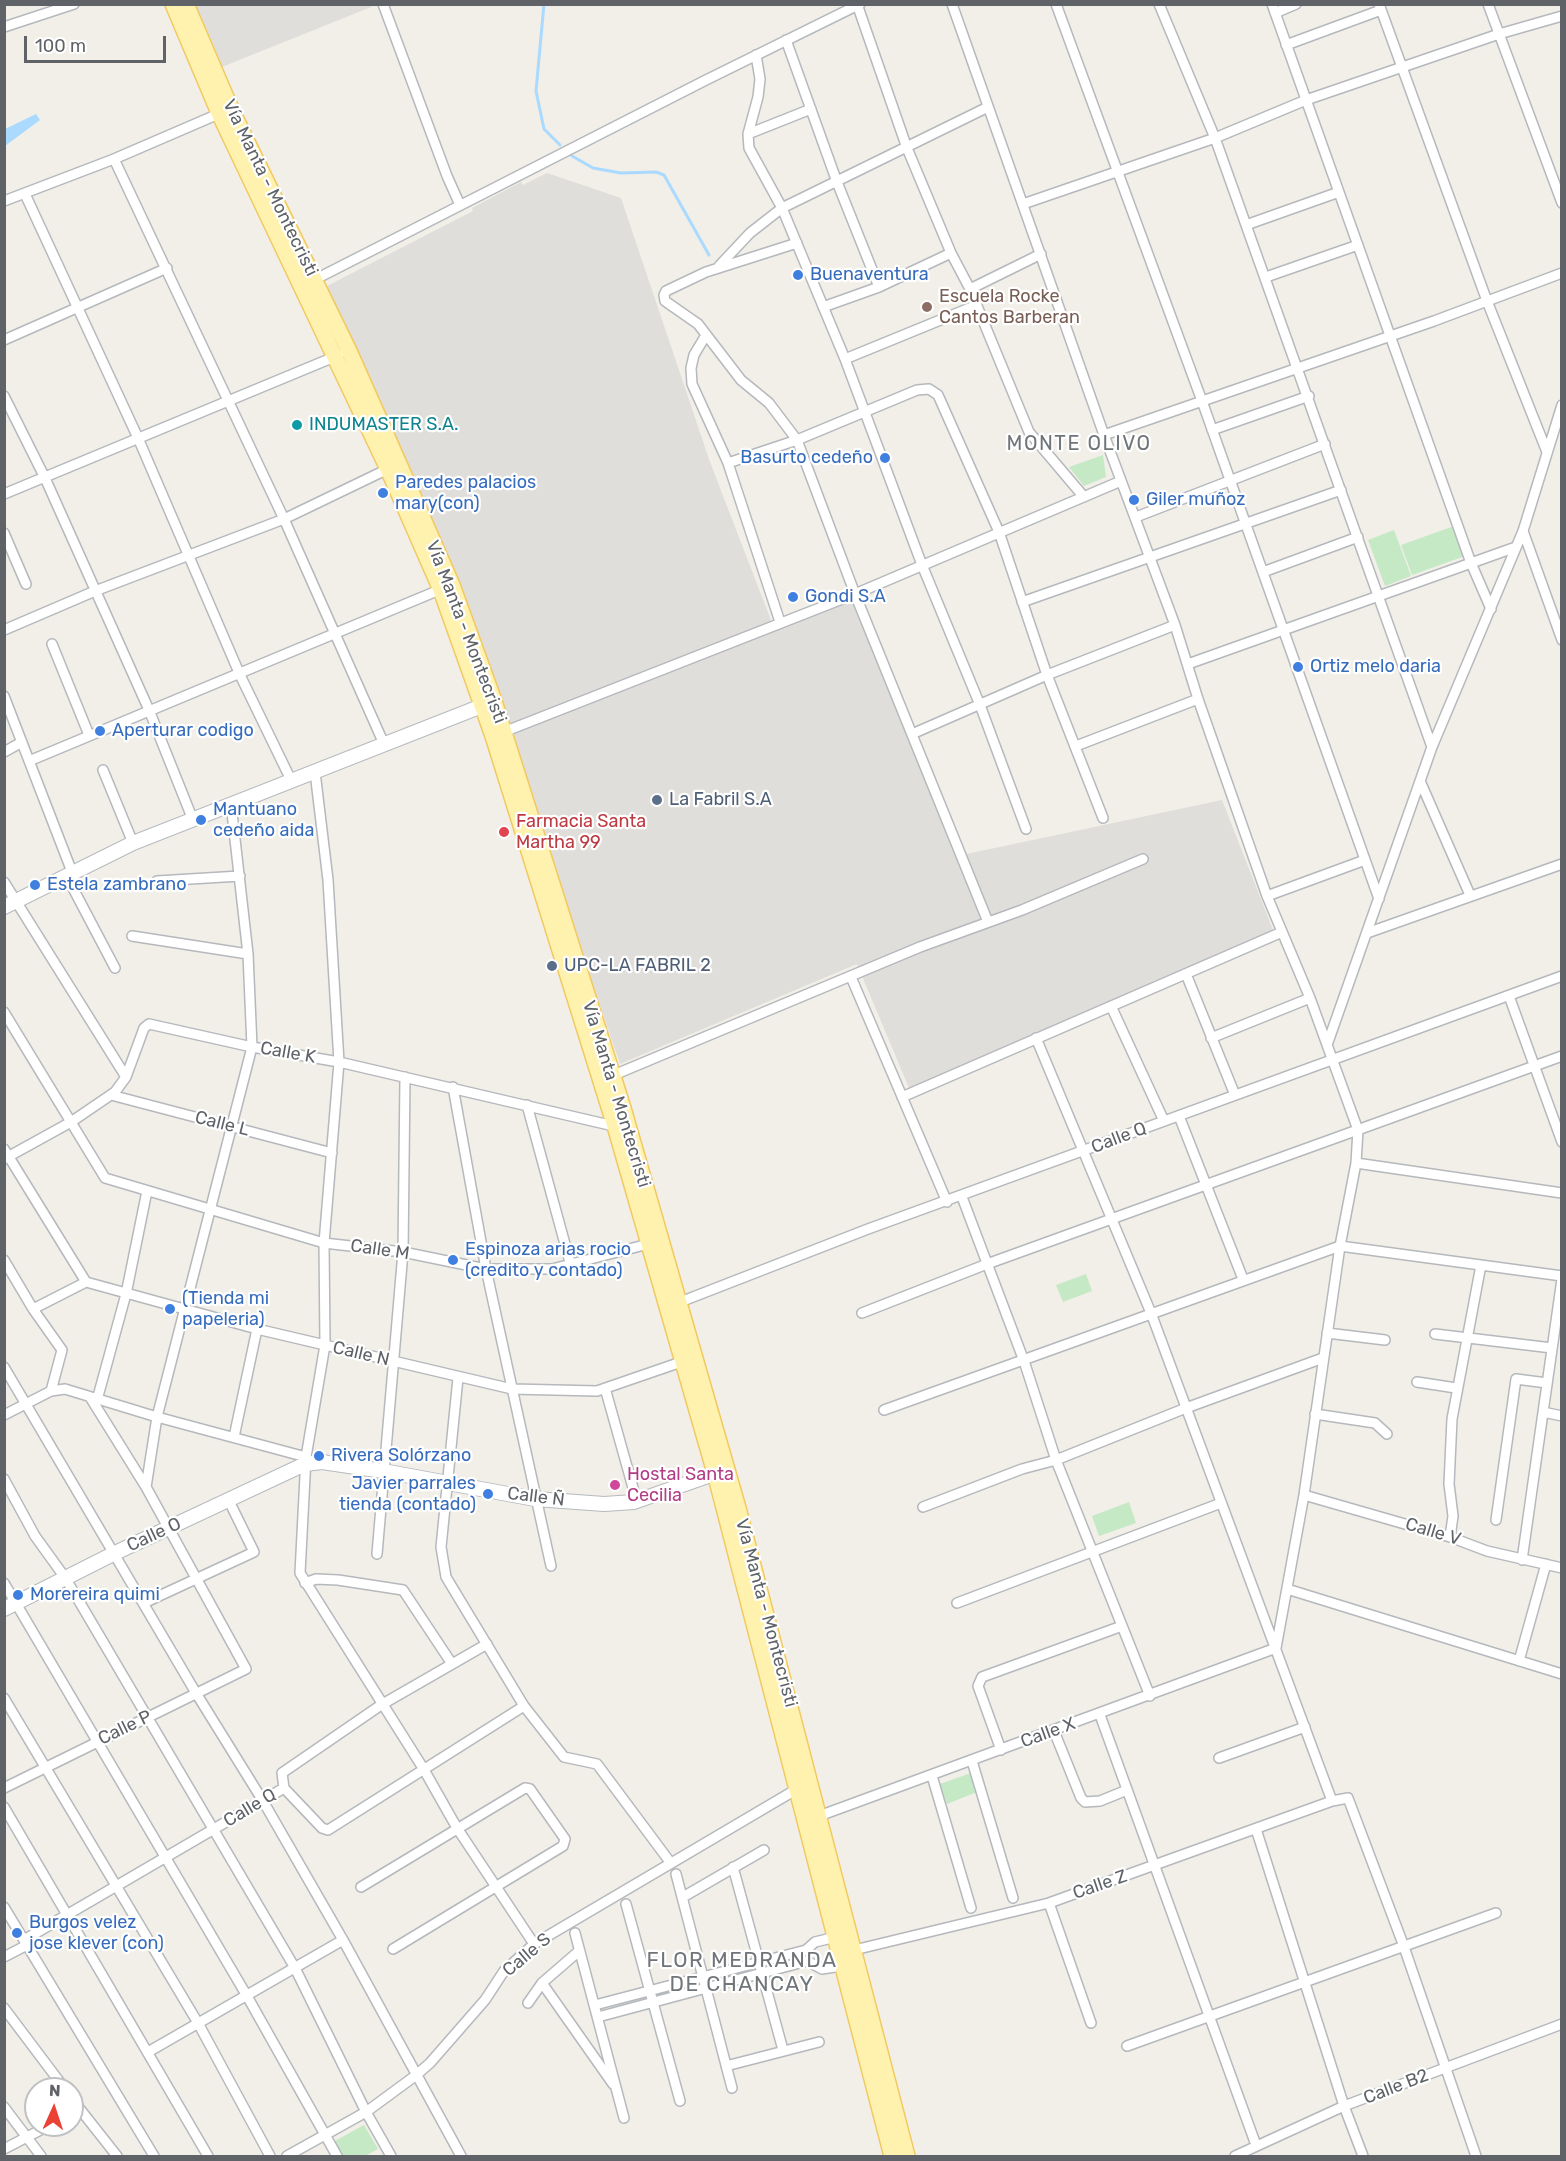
<!DOCTYPE html>
<meta charset="utf-8">
<style>
body{margin:0}
#map{position:relative;width:1566px;height:2161px;overflow:hidden;background:#f1efe8;font-family:Rubik,sans-serif}
canvas{display:block}
.frame{position:absolute;inset:0;border:6px solid #5f6368;pointer-events:none}
.north{position:absolute;left:24px;top:2077px;width:60px;height:60px;box-sizing:border-box;background:#fff;border:2px solid #bfc1c3;border-radius:50%;rotate:3deg;font-size:16px;font-weight:700;line-height:24px;text-align:center;color:#5f6368}
.north::after{content:'';display:block;margin:auto;width:21px;height:27px;background:#ea4335;clip-path:polygon(50% 0,100% 100%,50% 72%,0 100%)}
.scale{position:absolute;left:24px;top:36px;width:142px;height:27px;box-sizing:border-box;border:3px solid #5f6368;border-top:0;padding-left:8px;font-size:18px;line-height:21px;white-space:nowrap;color:#5f6368;-webkit-text-stroke:4px #fff;paint-order:stroke}
</style>
<div id="map">
<canvas width="1566" height="2161"></canvas>
<div class="frame"></div>
<div class="north">N</div>
<div class="scale">100 m</div>
</div>
<script>
const c = document.querySelector('canvas').getContext('2d');
c.lineJoin = 'round';
function paint(path, color) { c.fillStyle = color; c.fill(path, 'evenodd'); }
const toPath = rows => new Path2D(rows.map(r => 'M' + r).join(''));
function stroke(path, color, width, dash) { c.strokeStyle = color; c.lineWidth = width; c.lineCap = dash ? 'butt' : 'round'; c.setLineDash(dash || []); c.stroke(path); }
function label(font, color, halo, rows, align = 'center') {
  c.font = font + ' Rubik,sans-serif'; c.lineWidth = 4.5; c.setLineDash([]); c.textBaseline = 'middle'; c.strokeStyle = halo; c.fillStyle = color; for (const [text, x, y, turn = 0] of rows) {
    c.save(); c.translate(x, y); c.rotate((+turn || 0) * Math.PI / 180); c.textAlign = isNaN(turn) ? turn : align; if (halo) c.strokeText(text, 0, 0); c.fillText(text, 0, 0); c.restore();
  }
}
const industrial = toPath([
 [194,4,376,5,217,69],
 [547,173,621,198,710,462,774,628,851,599,957,856,1222,800,1273,930,909,1088,857,964,620,1064,449,566,327,286,473,211,472,208,521,182,523,185]
]);
const green = toPath([
 [1103,455,1106,477,1084,486,1069,467],
 [1454,526,1465,556,1412,575,1401,545],
 [1394,530,1411,576,1385,586,1368,540],
 [1086,1274,1092,1291,1063,1302,1056,1285],
 [1129,1502,1136,1523,1099,1536,1092,1516],
 [971,1773,977,1792,947,1804,940,1784],
 [364,2125,378,2149,365,2156,341,2156,333,2142]
]);
const water = toPath([
 [36,114,40,120,5,146,5,129]
]);
const stream = toPath([
 [544,4,536,91,544,129,560,145],
 [572,156,593,168,621,173,656,172,664,175,709,255]
]);
const street = toPath([
 [383,4,447,176,460,205],
 [857,4,907,148,951,253,970,289,1029,432,1084,497],
 [1056,4,1202,401,1379,899],
 [1159,4,1215,138,1432,747],
 [1272,4,1471,563,1491,609],
 [1379,4,1487,301,1547,452],
 [1488,4,1562,203],
 [1275,13,1296,4],
 [4,27,74,4],
 [786,40,837,182,879,287],
 [1286,45,1381,10],
 [756,55,760,79,758,97,748,134,749,148,782,208,845,359,922,565,980,705,1026,829],
 [748,134,811,109],
 [114,159,284,519,384,744],
 [25,194,138,438,240,675,291,780],
 [4,201,114,159,223,112],
 [1023,204,1215,138,1306,100,1499,34,1562,16],
 [1246,225,1339,192],
 [797,243,706,272,666,291,664,295,665,301,698,324,741,380,769,403,797,440,855,594,988,922],
 [719,266,750,233,782,208,988,107],
 [1266,277,1358,245],
 [312,281,706,80,860,4],
 [970,289,1041,254],
 [823,307,879,287,951,253],
 [706,335,694,355,691,368,692,384,728,463,797,440,917,390,929,389,938,395,999,532,1047,675,1103,818],
 [4,340,167,268],
 [845,359,977,305],
 [4,396,45,478,149,710,193,820],
 [1212,430,1309,396],
 [1104,435,1434,321,1562,273],
 [728,463,780,622],
 [4,494,339,355],
 [1136,517,1325,444],
 [1523,531,1562,640],
 [4,533,26,584],
 [1263,572,1358,537],
 [1022,602,1341,490],
 [4,630,95,591,284,519,392,467],
 [52,644,89,735],
 [1188,664,1516,547],
 [4,696,72,872],
 [501,733,855,594,1121,481],
 [912,734,1047,675,1175,625],
 [1076,746,1198,699],
 [4,752,22,742],
 [29,761,444,588],
 [103,770,133,843],
 [315,772,328,880,339,1062,324,1243,325,1345,306,1457,300,1573,423,1768,457,1828,534,1944],
 [1420,781,1470,895],
 [66,875,115,968],
 [157,881,240,876],
 [4,882,126,1077],
 [1267,896,1365,860],
 [1367,933,1562,864],
 [132,936,248,954],
 [1186,974,1235,1095],
 [851,977,947,1202],
 [1509,996,1562,1142],
 [1111,1006,1164,1121],
 [4,1012,105,1178,324,1243,403,1252,486,1269,552,1269,652,1243],
 [1036,1038,1151,1313,1332,1801],
 [1211,1038,1310,998],
 [1327,1045,1432,747,1523,531,1562,405],
 [609,1077,920,947,1022,910,1143,859],
 [453,1087,486,1269,551,1566],
 [111,1095,332,1153],
 [902,1097,1282,932],
 [527,1105,571,1266],
 [1179,1116,1243,1279],
 [4,1149,86,1282],
 [4,1159,71,1122,115,1092,126,1077,144,1028,149,1024,252,1047,339,1062,618,1127],
 [1356,1163,1562,1193],
 [962,1197,1024,1361,1056,1460,1150,1696],
 [4,1260,33,1309,62,1350,51,1391],
 [675,1304,868,1229,1562,976],
 [33,1309,86,1282,257,1329,512,1389,597,1391,687,1360],
 [862,1313,987,1264,1562,1056],
 [1327,1333,1385,1340],
 [1435,1334,1552,1348],
 [4,1367,196,1693,263,1801,343,1940,461,2156],
 [458,1378,441,1547,446,1577,524,1706,564,1757,597,1764,670,1862],
 [1417,1382,1456,1388],
 [605,1388,637,1502],
 [97,1400,126,1294,147,1191],
 [884,1410,1340,1246,1562,1276],
 [1543,1412,1562,1416],
 [1315,1414,1375,1423,1387,1434],
 [4,1415,51,1391,65,1389,157,1417,306,1457],
 [234,1437,257,1329],
 [4,1479,35,1536,66,1579,295,1968,366,2112,391,2156],
 [146,1487,157,1417,252,1047,248,954,231,804],
 [1304,1495,1450,1537,1487,1551,1562,1568],
 [923,1507,1022,1469,1056,1460,1186,1408,1323,1358],
 [1496,1520,1516,1379,1547,1383],
 [1450,1537,1453,1516,1449,1484,1452,1419,1481,1265],
 [377,1554,403,1252,405,1077],
 [1522,1560,1562,1279],
 [4,1583,247,1996,337,2156],
 [305,1583,316,1579,338,1580,403,1590,452,1664],
 [1287,1589,1562,1674],
 [144,1603,254,1552,229,1501],
 [957,1603,1221,1503],
 [487,1644,381,1705,282,1773,284,1788,322,1828,328,1830,524,1706],
 [1519,1661,1546,1564],
 [4,1698,198,2023,270,2156],
 [1100,1715,1256,2145],
 [1054,1731,1081,1798,1085,1802,1100,1801,1127,1790],
 [1001,1750,978,1686,982,1677,1122,1626],
 [1219,1758,1305,1727],
 [972,1761,1013,1898],
 [932,1776,971,1908],
 [4,1788,246,1669,146,1487,90,1397],
 [4,1807,208,2156],
 [819,1816,1276,1648,1304,1495,1340,1246,1356,1163,1358,1130,1310,998,1267,896,1198,699,1175,625,1104,435,952,4],
 [1256,1829,1344,2106,1363,2156],
 [733,1867,783,2050],
 [676,1874,732,2088],
 [361,1887,525,1788,530,1789,565,1839,563,1846,393,1949],
 [683,1897,764,1850],
 [1049,1903,1091,2023],
 [626,1904,680,2101],
 [4,1907,154,2156],
 [575,1933,624,2118],
 [24,1940,284,1788],
 [850,1951,1049,1903,1332,1801,1348,1798,1403,1944,1476,2156],
 [4,1957,27,1945],
 [542,1983,613,2084],
 [528,2003,542,1983,579,1951],
 [595,2005,806,1950,815,1942,840,1936],
 [4,2008,65,2089],
 [598,2017,807,1961,822,1969,847,1965],
 [1127,2046,1496,1913],
 [148,2052,343,1940],
 [726,2066,819,2042],
 [72,2099,117,2156],
 [4,2107,41,2156],
 [4,2149,50,2125],
 [287,2156,366,2112,415,2076,430,2063,485,2000,504,1971,534,1944,797,1789],
 [1235,2156,1344,2106,1562,2024]
]);
const secondary = toPath([
 [4,907,133,843,492,702],
 [4,1609,115,1553,305,1464,322,1462,383,1471,535,1499,604,1504,634,1502,725,1470]
]);
const primary = toPath([
 [173,4,219,113,388,469,441,590,493,736,615,1126,715,1473,892,2156],
 [186,4,231,109,349,351,399,464,452,585,494,701,623,1108,738,1508,907,2156]
]);
const markers = [
 [798,275,6,"#3f7fe0"],
 [927,307,6,"#8d6e63"],
 [297,425,6,"#0f9aa8"],
 [885,458,6,"#3f7fe0"],
 [383,493,6,"#3f7fe0"],
 [1134,500,6,"#3f7fe0"],
 [793,597,6,"#3f7fe0"],
 [1298,667,6,"#3f7fe0"],
 [100,731,6,"#3f7fe0"],
 [657,800,6,"#5c6f8a"],
 [201,820,6,"#3f7fe0"],
 [504,832,6,"#e0444e"],
 [35,885,6,"#3f7fe0"],
 [552,966,6,"#5c6f8a"],
 [453,1260,6,"#3f7fe0"],
 [170,1309,6,"#3f7fe0"],
 [319,1456,6,"#3f7fe0"],
 [615,1485,6,"#d1479c"],
 [488,1494,6,"#3f7fe0"],
 [18,1595,6,"#3f7fe0"],
 [17,1933,6,"#3f7fe0"]
];
const streetNames = [
 ["Vía Manta - Montecristi",270,188,64],
 ["Vía Manta - Montecristi",466,632,69],
 ["Calle K",288,1053,10],
 ["Vía Manta - Montecristi",616,1094,73],
 ["Calle L",222,1124,14],
 ["Calle Q",1119,1138,-21],
 ["Calle M",380,1250,8],
 ["Calle N",361,1354,13],
 ["Calle Ñ",536,1497,7],
 ["Calle V",1433,1532,17],
 ["Calle O",154,1535,-25],
 ["Vía Manta - Montecristi",766,1613,75],
 ["Calle P",125,1728,-26],
 ["Calle X",1048,1733,-20],
 ["Calle Q",250,1808,-31],
 ["Calle Z",1100,1885,-19],
 ["Calle S",527,1955,-40],
 ["Calle B2",1396,2087,-21]
];
const shopNames = [
 ["Buenaventura",810,275],
 ["Basurto cedeño",873,458,"right"],
 ["Paredes palacios",395,483],
 ["mary(con)",395,504],
 ["Giler muñoz",1146,500],
 ["Gondi S.A",805,597],
 ["Ortiz melo daria",1310,667],
 ["Aperturar codigo",112,731],
 ["Mantuano",213,810],
 ["cedeño aida",213,831],
 ["Estela zambrano",47,885],
 ["Espinoza arias rocio",465,1250],
 ["(credito y contado)",465,1271],
 ["(Tienda mi",182,1299],
 ["papeleria)",182,1320],
 ["Rivera Solórzano",331,1456],
 ["Javier parrales",476,1484,"right"],
 ["tienda (contado)",476,1505,"right"],
 ["Morereira quimi",30,1595],
 ["Burgos velez",29,1923],
 ["jose klever (con)",29,1944]
];
const educationNames = [
 ["Escuela Rocke",939,297],
 ["Cantos Barberan",939,318]
];
const cultureNames = [
 ["INDUMASTER S.A.",309,425]
];
const serviceNames = [
 ["La Fabril S.A",669,800],
 ["UPC-LA FABRIL 2",564,966]
];
const healthNames = [
 ["Farmacia Santa",516,822],
 ["Martha 99",516,843]
];
const hotelNames = [
 ["Hostal Santa",627,1475],
 ["Cecilia",627,1496]
];
const neighbourhoodNames = [
 ["MONTE OLIVO",1079,444]
];
const quarterNames = [
 ["FLOR MEDRANDA",742,1961],
 ["DE CHANCAY",742,1985]
];
paint(industrial, '#e0deda');
paint(green, '#c5e8c5');
paint(water, '#aadaff');
stroke(stream, '#aadaff', 3);
stroke(street, '#b5b8bc', 12);
stroke(secondary, '#b6babf', 16);
stroke(primary, '#f2c960', 18);
stroke(street, '#fff', 9);
stroke(secondary, '#fff', 14);
stroke(primary, '#fff2af', 15);
for (const [x, y, r, color] of markers) { const dot = new Path2D(); dot.arc(x, y, r, 0, 2 * Math.PI); c.fillStyle = color; c.fill(dot); stroke(dot, '#fff', 2); }
label('18px', '#5f6368', '#fff', streetNames);
label('18px', '#366cbe', '#fff', shopNames, 'left');
label('18px', '#785e54', '#fff', educationNames, 'left');
label('18px', '#0d838f', '#fff', cultureNames, 'left');
label('18px', '#4e5e75', '#fff', serviceNames, 'left');
label('18px', '#be3a42', '#fff', healthNames, 'left');
label('18px', '#b23c85', '#fff', hotelNames, 'left');
c.letterSpacing = '1.5px';
label('20px', '#70757a', '#fff', neighbourhoodNames);
c.letterSpacing = '0px';
c.letterSpacing = '1.5px';
label('21px', '#70757a', '#fff', quarterNames);
c.letterSpacing = '0px';
</script>
